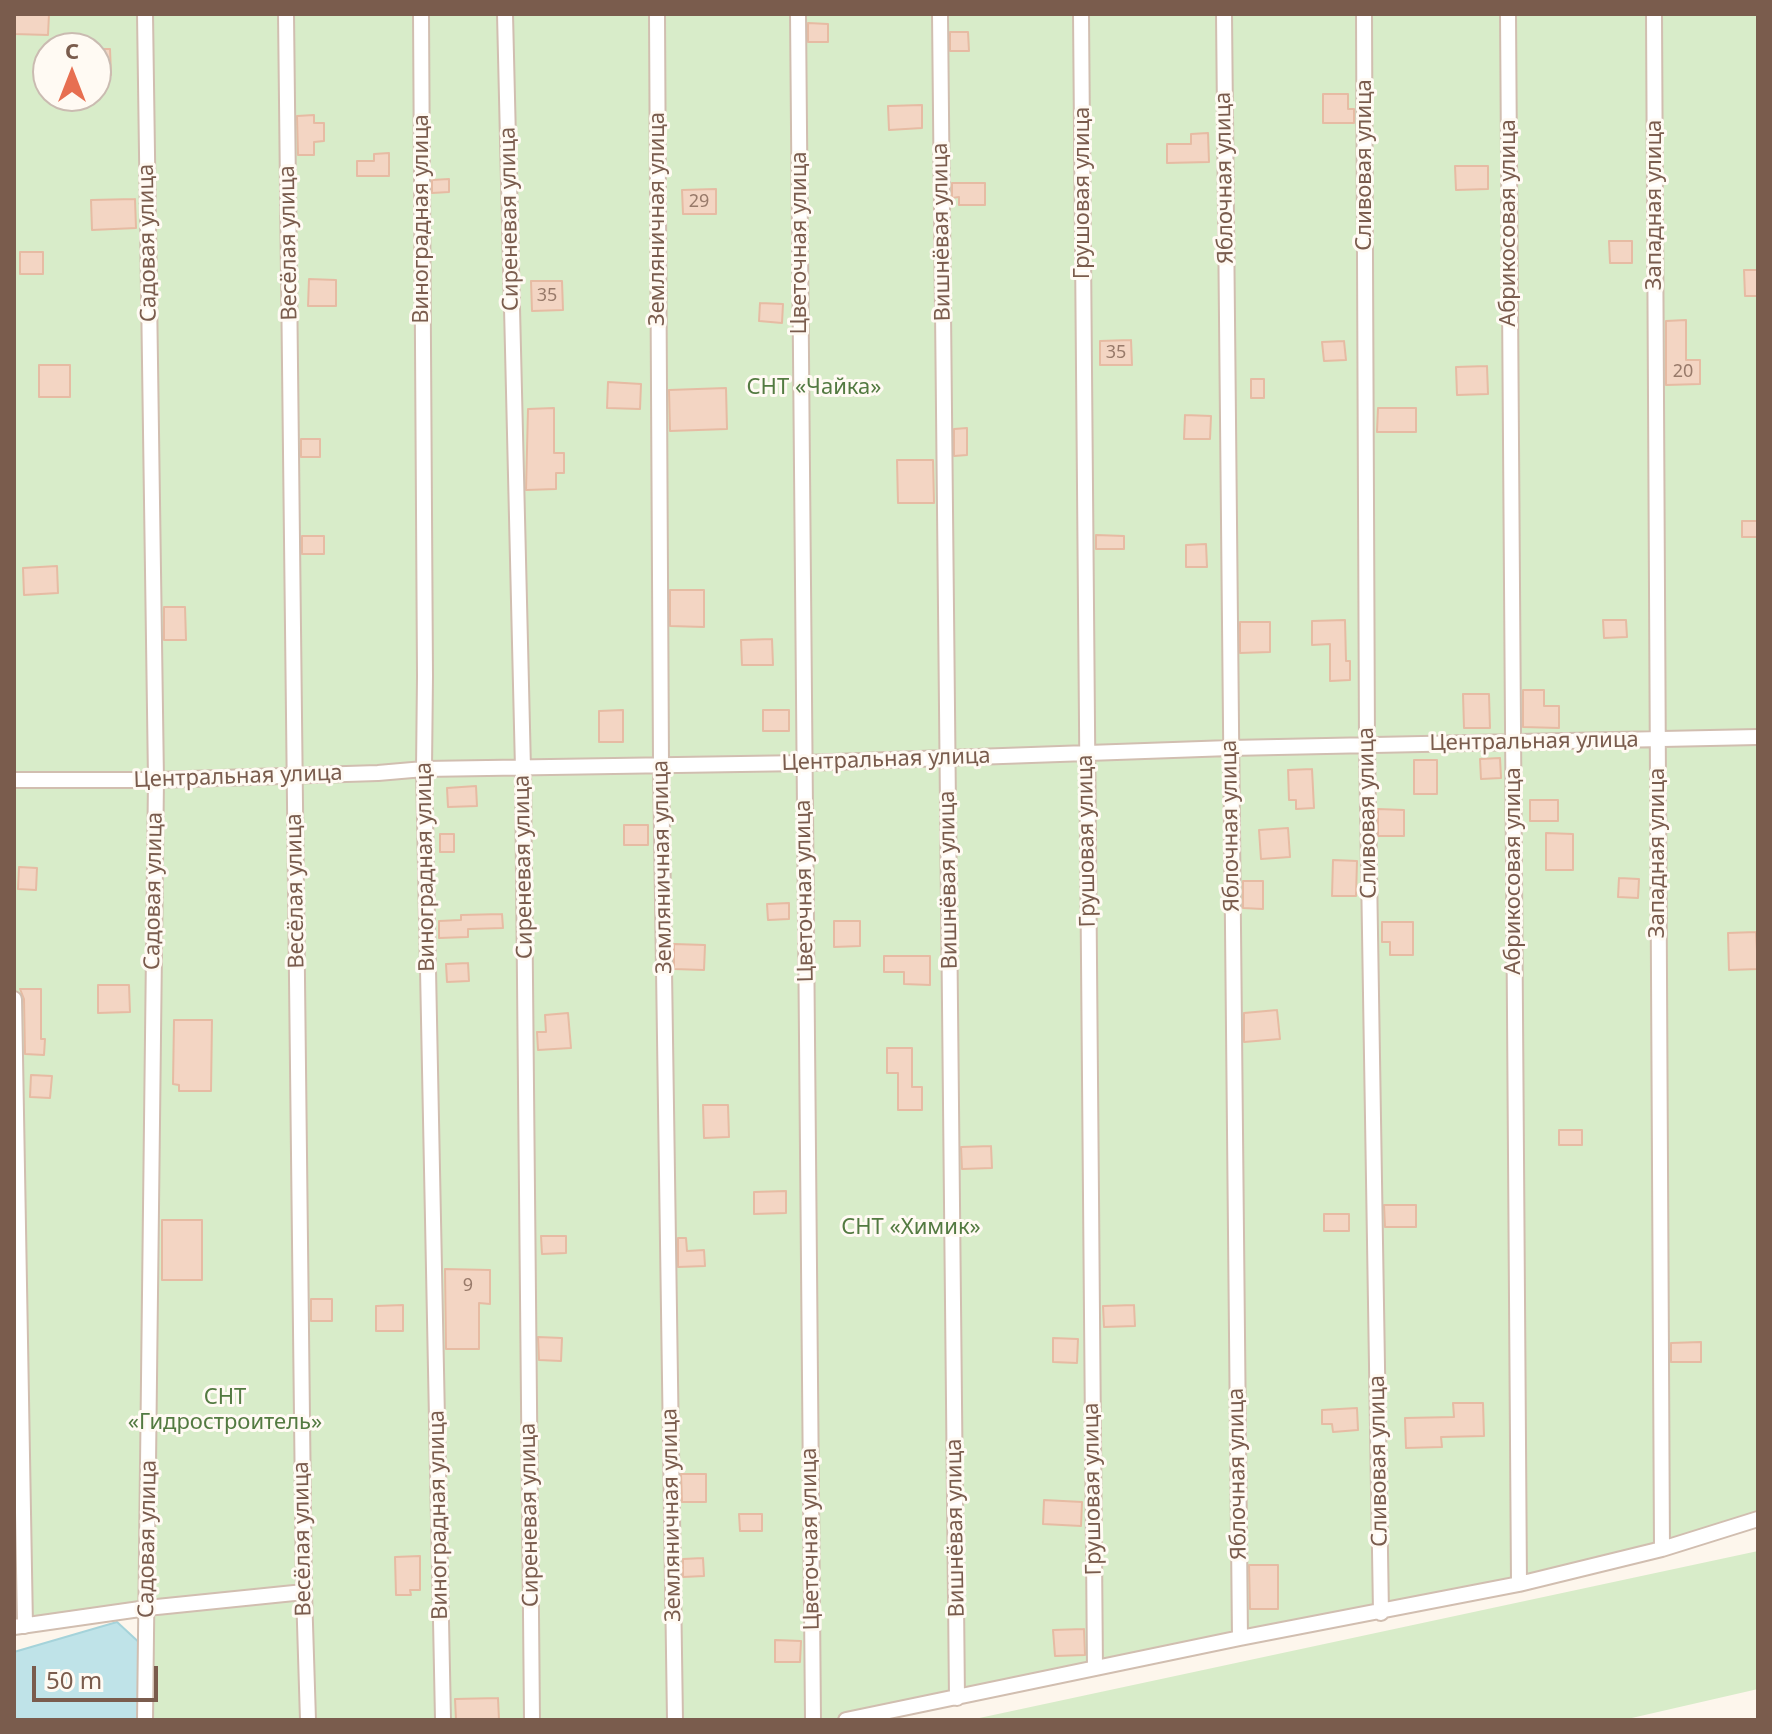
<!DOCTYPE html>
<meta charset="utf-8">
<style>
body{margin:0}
#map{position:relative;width:1772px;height:1734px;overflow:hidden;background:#fdf6ec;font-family:"Noto Sans",sans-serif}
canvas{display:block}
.frame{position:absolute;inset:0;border:16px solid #7a5c4d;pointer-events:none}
.north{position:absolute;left:32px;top:32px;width:80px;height:80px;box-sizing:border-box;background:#fffaf3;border:2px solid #cabbb1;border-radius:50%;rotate:0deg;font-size:22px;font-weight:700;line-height:32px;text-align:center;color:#7a5c4d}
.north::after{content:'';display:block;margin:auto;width:28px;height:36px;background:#e76f51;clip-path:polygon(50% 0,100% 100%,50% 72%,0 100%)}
.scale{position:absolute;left:32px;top:1666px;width:126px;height:36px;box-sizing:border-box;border:4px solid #7a5c4d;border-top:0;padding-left:10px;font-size:24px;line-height:28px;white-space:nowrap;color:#7a5c4d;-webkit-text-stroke:6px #fffaf3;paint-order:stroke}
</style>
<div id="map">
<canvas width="1772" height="1734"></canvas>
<div class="frame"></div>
<div class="north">С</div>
<div class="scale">50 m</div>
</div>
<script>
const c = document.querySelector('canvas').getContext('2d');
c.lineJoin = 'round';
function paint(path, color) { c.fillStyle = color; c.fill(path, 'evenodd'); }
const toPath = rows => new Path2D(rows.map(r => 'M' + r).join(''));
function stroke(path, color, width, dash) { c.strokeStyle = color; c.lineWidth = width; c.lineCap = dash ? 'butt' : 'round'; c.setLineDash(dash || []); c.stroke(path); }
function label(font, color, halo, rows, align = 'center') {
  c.font = font + ' "Noto Sans",sans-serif'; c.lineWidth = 6; c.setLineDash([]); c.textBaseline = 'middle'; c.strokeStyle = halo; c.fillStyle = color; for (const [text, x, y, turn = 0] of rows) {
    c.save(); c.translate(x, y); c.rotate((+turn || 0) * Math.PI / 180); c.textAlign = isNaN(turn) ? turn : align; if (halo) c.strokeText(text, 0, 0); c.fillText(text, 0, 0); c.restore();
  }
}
const green = toPath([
 [14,14,1758,14,1758,1524,1519,1584,846,1720,142,1720,147,1608,14,1627],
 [48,48,96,48,96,96,48,96],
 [1758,1551,1758,1689,1623,1720,970,1720]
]);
const water = toPath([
 [117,1622,143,1646,140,1720,14,1720,14,1652,117,1622]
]);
const building = toPath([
 [14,14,49,14,48,35,14,34,14,14],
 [808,23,828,24,828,42,808,42,808,23],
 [950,32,968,32,969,51,950,51,950,32],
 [96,49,110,49,111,75,96,76,96,49],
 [1323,94,1348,94,1348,109,1354,109,1354,123,1323,123,1323,94],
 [922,105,922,128,889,130,888,106,922,105],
 [314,115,314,123,324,123,324,141,314,142,314,155,298,155,297,116,314,115],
 [1208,133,1209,162,1167,163,1167,144,1191,144,1191,134,1208,133],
 [389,153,389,176,357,176,357,161,374,161,374,154,389,153],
 [1455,166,1488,166,1488,189,1456,190,1455,166],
 [449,179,449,192,432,193,432,180,449,179],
 [952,183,985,183,985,205,959,205,959,197,952,198,952,183],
 [716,189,716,214,683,214,682,190,716,189],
 [135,199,136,228,92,230,91,200,135,199],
 [1609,241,1632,241,1632,263,1610,263,1609,241],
 [20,252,43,252,43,274,20,274,20,252],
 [1744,270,1758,270,1758,296,1745,296,1744,270],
 [309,279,336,280,336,306,308,306,309,279],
 [531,281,562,281,563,310,532,311,531,281],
 [760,303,783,304,782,323,759,321,760,303],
 [1686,320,1686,360,1700,360,1700,384,1666,385,1666,321,1686,320],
 [1131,340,1132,365,1100,365,1100,341,1131,340],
 [1344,341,1346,360,1324,361,1322,342,1344,341],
 [39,365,70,365,70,397,39,397,39,365],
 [1487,366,1488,394,1457,395,1456,367,1487,366],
 [1251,379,1264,379,1264,398,1251,398,1251,379],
 [608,382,641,384,640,409,607,408,608,382],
 [726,388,727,429,670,431,669,390,726,388],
 [554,408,554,453,564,453,564,473,556,473,556,489,526,490,528,409,554,408],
 [1378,408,1416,408,1416,432,1377,432,1378,408],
 [1185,415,1211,416,1210,439,1184,439,1185,415],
 [967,428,967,455,954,456,954,429,967,428],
 [301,439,320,439,320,457,301,457,301,439],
 [897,460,933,460,934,503,898,503,897,460],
 [1742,521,1758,521,1758,537,1742,537,1742,521],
 [1096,535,1124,536,1124,549,1096,549,1096,535],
 [302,536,324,536,324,554,302,554,302,536],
 [1206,544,1207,567,1186,567,1186,545,1206,544],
 [57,566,58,593,24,595,23,568,57,566],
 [670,590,704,590,704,627,670,626,670,590],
 [164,607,185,607,186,640,164,640,164,607],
 [1345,620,1346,661,1350,661,1350,680,1330,681,1330,644,1312,645,1312,621,1345,620],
 [1603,620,1626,620,1627,637,1604,638,1603,620],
 [1240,622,1270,622,1270,652,1240,653,1240,622],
 [772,639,773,665,742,665,741,640,772,639],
 [1523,690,1544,690,1544,706,1559,706,1559,728,1523,727,1523,690],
 [1463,694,1489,694,1490,728,1464,728,1463,694],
 [623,710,623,742,599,742,599,711,623,710],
 [763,710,789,710,789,731,763,731,763,710],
 [1500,758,1501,778,1481,779,1480,759,1500,758],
 [1414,760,1437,760,1437,794,1414,794,1414,760],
 [1312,769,1314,808,1296,809,1296,800,1289,800,1288,770,1312,769],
 [476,786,477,806,448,807,447,788,476,786],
 [1530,800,1558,800,1558,821,1530,821,1530,800],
 [1378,809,1404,810,1404,836,1378,836,1378,809],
 [624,825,648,825,648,845,624,845,624,825],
 [1288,828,1290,857,1261,859,1259,830,1288,828],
 [1546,833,1573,834,1573,870,1546,870,1546,833],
 [440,834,454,834,454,852,440,852,440,834],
 [1333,860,1357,861,1356,896,1332,896,1333,860],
 [19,867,37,868,36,890,18,889,19,867],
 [1619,878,1639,879,1638,898,1618,897,1619,878],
 [1243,881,1263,881,1263,909,1243,908,1243,881],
 [789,903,789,919,768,920,767,904,789,903],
 [502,914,503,928,468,929,468,937,439,938,439,921,461,920,461,915,502,914],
 [834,921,860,921,860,946,834,947,834,921],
 [1382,922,1413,922,1413,955,1390,955,1390,942,1382,942,1382,922],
 [1756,932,1758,969,1729,970,1728,933,1756,932],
 [674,944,705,945,704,970,674,969,674,944],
 [884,956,930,956,930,985,904,984,904,972,884,972,884,956],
 [468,963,469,981,447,982,446,964,468,963],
 [98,985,129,985,130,1012,98,1013,98,985],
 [20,989,41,989,41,1039,45,1039,44,1055,25,1054,24,999,20,989],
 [1277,1010,1280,1039,1244,1042,1244,1013,1277,1010],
 [568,1013,571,1048,538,1050,537,1032,546,1032,545,1015,568,1013],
 [174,1020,212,1020,211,1091,179,1091,179,1085,173,1084,174,1020],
 [887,1048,912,1048,912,1087,922,1087,922,1110,898,1110,898,1073,887,1073,887,1048],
 [31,1075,52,1076,50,1098,30,1097,31,1075],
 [703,1105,728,1105,729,1137,704,1138,703,1105],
 [1559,1130,1582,1130,1582,1145,1559,1145,1559,1130],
 [991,1146,992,1168,962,1169,961,1147,991,1146],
 [786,1191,786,1213,754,1214,754,1192,786,1191],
 [1384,1205,1416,1205,1416,1227,1385,1227,1384,1205],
 [1324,1214,1349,1214,1349,1231,1324,1231,1324,1214],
 [162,1220,202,1220,202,1280,162,1280,162,1220],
 [541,1236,566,1236,566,1253,542,1254,541,1236],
 [678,1238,686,1238,687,1251,704,1250,705,1266,678,1267,678,1238],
 [445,1269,490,1270,490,1304,479,1303,479,1349,446,1349,445,1269],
 [311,1299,332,1299,332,1321,311,1321,311,1299],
 [403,1305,403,1331,376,1331,376,1306,403,1305],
 [1134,1305,1135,1326,1104,1327,1103,1306,1134,1305],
 [538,1337,562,1338,561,1361,539,1360,538,1337],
 [1053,1338,1078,1339,1077,1363,1053,1362,1053,1338],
 [1701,1342,1701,1362,1671,1362,1671,1343,1701,1342],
 [1453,1403,1483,1403,1484,1436,1441,1437,1442,1447,1406,1448,1405,1418,1454,1417,1453,1403],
 [1357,1408,1358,1430,1333,1432,1332,1424,1322,1424,1322,1410,1357,1408],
 [681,1474,706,1474,706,1502,682,1502,681,1474],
 [1044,1500,1082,1502,1081,1526,1043,1524,1044,1500],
 [739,1514,762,1514,762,1531,740,1531,739,1514],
 [420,1556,420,1590,410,1590,411,1595,396,1595,395,1557,420,1556],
 [703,1558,704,1576,683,1577,683,1559,703,1558],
 [1249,1565,1278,1565,1278,1609,1250,1609,1249,1565],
 [1084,1629,1085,1655,1055,1656,1053,1630,1084,1629],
 [775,1640,801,1641,800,1662,775,1662,775,1640],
 [498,1698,499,1720,456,1720,455,1699,498,1698]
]);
const minor = toPath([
 [286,14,304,1592,308,1720],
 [421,14,425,676,424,769,443,1720],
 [505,14,523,769,532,1720],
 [657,14,661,765,675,1720],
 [798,14,813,1720],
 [940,14,957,1698],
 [1081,14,1095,1668],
 [1224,14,1240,1638],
 [1364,14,1367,747,1381,1613],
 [1508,14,1519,1584],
 [1654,14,1662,1549],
 [14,780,156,780,378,773,424,769,804,763,1230,748,1758,737],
 [14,999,25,1626],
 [14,1627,147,1608,304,1592],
 [145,1720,156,780,145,14],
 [846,1720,1240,1638,1519,1584,1662,1549,1758,1519]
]);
const numberNames = [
 ["29",699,202],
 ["35",547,296],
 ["35",1116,353],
 ["20",1683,372],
 ["9",468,1286]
];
const streetNames = [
 ["Сливовая улица",1365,165,-90],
 ["Яблочная улица",1225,178,-91],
 ["Грушовая улица",1083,193,-90],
 ["Западная улица",1655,205,-90],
 ["Виноградная улица",422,219,-90],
 ["Сиреневая улица",510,219,-91],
 ["Земляничная улица",658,219,-90],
 ["Абрикосовая улица",1509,223,-90],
 ["Вишнёвая улица",942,232,-91],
 ["Садовая улица",148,243,-91],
 ["Весёлая улица",289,243,-91],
 ["Цветочная улица",800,243,-90],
 ["Центральная улица",1534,742,-1],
 ["Центральная улица",886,760,-2],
 ["Центральная улица",238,777,-2],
 ["Сливовая улица",1368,813,-91],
 ["Яблочная улица",1231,826,-91],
 ["Грушовая улица",1087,841,-91],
 ["Западная улица",1658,853,-90],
 ["Виноградная улица",426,867,-91],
 ["Сиреневая улица",524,867,-91],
 ["Земляничная улица",663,867,-91],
 ["Абрикосовая улица",1514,871,-90],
 ["Вишнёвая улица",949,880,-91],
 ["Садовая улица",154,891,-89],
 ["Весёлая улица",296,891,-91],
 ["Цветочная улица",805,891,-91],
 ["Сливовая улица",1379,1461,-91],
 ["Яблочная улица",1238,1474,-91],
 ["Грушовая улица",1093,1489,-91],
 ["Виноградная улица",439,1515,-91],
 ["Сиреневая улица",530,1515,-91],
 ["Земляничная улица",672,1515,-91],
 ["Вишнёвая улица",956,1528,-91],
 ["Садовая улица",148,1539,-89],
 ["Весёлая улица",303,1539,-91],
 ["Цветочная улица",811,1539,-91]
];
const parkNames = [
 ["СНТ «Чайка»",814,388],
 ["СНТ «Химик»",911,1228],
 ["СНТ",225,1398],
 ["«Гидростроитель»",225,1423]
];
paint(green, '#d8ecc9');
paint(water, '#bfe3e8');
stroke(water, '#a5d3da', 2);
paint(building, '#f3d5c3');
stroke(building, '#e6bba3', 2);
stroke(minor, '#d1beb0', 18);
stroke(minor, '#fff', 14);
label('18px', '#987a6a', null, numberNames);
label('22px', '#7a5c4d', '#fffaf3', streetNames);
label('22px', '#537a41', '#fffaf3', parkNames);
</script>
